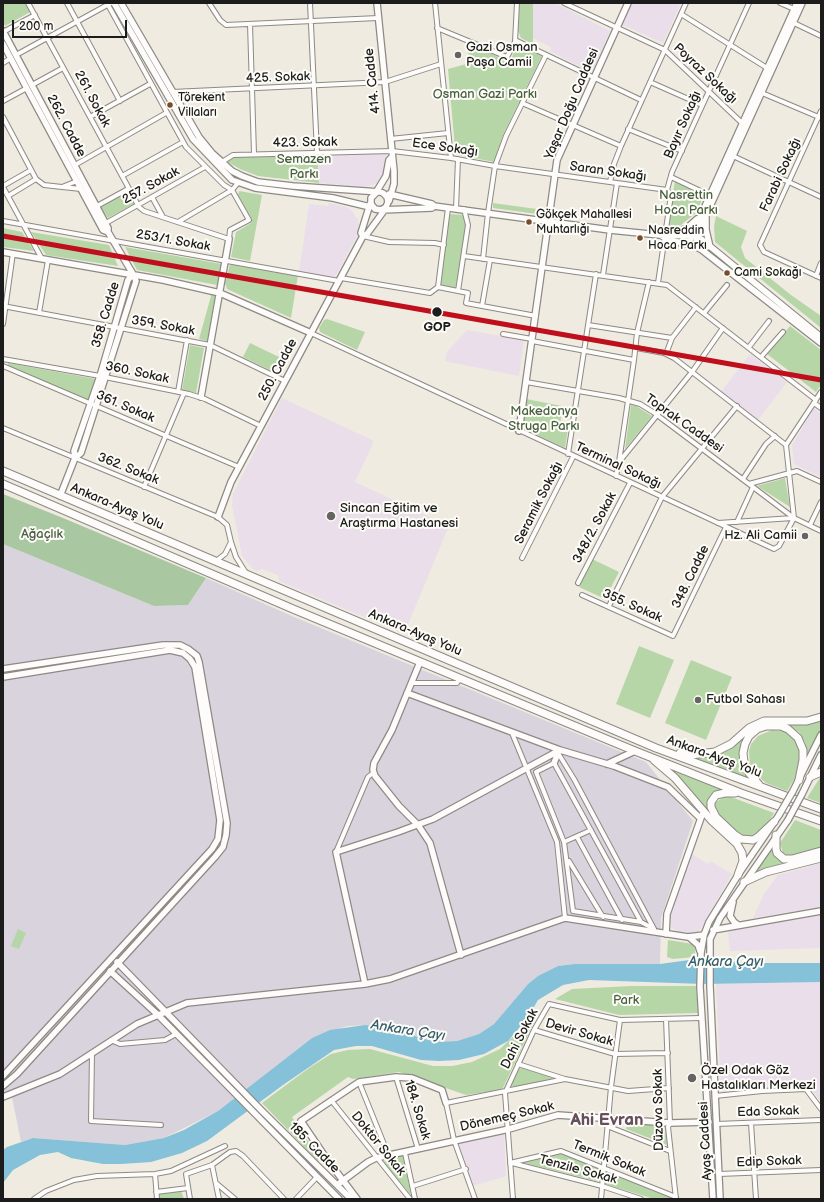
<!DOCTYPE html>
<meta charset="utf-8">
<style>
body{margin:0}
#map{position:relative;width:824px;height:1202px;overflow:hidden;background:#efebe1;font-family:"Balsamiq Sans",sans-serif}
canvas{display:block}
.frame{position:absolute;inset:0;border:4px solid #1c1c1c;pointer-events:none}
.scale{position:absolute;left:12px;top:20px;width:115px;height:18px;box-sizing:border-box;border:2px solid #1c1c1c;border-top:0;padding-left:5px;font-size:12px;line-height:14px;white-space:nowrap;color:#1c1c1c;-webkit-text-stroke:3px #fdfcf7;paint-order:stroke}
</style>
<div id="map">
<canvas width="824" height="1202"></canvas>
<div class="frame"></div>
<div class="scale">200 m</div>
</div>
<script>
const c = document.querySelector('canvas').getContext('2d');
c.lineJoin = 'round';
function paint(path, color) { c.fillStyle = color; c.fill(path, 'evenodd'); }
const toPath = rows => new Path2D(rows.map(r => 'M' + r).join(''));
function stroke(path, color, width, dash) { c.strokeStyle = color; c.lineWidth = width; c.lineCap = dash ? 'butt' : 'round'; c.setLineDash(dash || []); c.stroke(path); }
function label(font, color, halo, rows, align = 'center') {
  c.font = font + ' "Balsamiq Sans",sans-serif'; c.lineWidth = 4; c.setLineDash([]); c.textBaseline = 'middle'; c.strokeStyle = halo; c.fillStyle = color; for (const [text, x, y, turn = 0] of rows) {
    c.save(); c.translate(x, y); c.rotate((+turn || 0) * Math.PI / 180); c.textAlign = isNaN(turn) ? turn : align; if (halo) c.strokeText(text, 0, 0); c.fillText(text, 0, 0); c.restore();
  }
}
const built = toPath([
 [533,3,555,3,610,31,593,70,589,71,550,51,551,47,533,38],
 [631,3,681,3,663,43,621,24],
 [387,153,383,175,377,183,366,187,319,183,317,154],
 [329,203,346,207,352,211,358,220,359,225,357,236,334,279,299,272,309,204,328,206],
 [467,330,524,340,519,376,445,361,447,352],
 [750,354,787,382,758,420,721,392],
 [282,398,374,441,355,482,449,526,404,634,279,581,278,575,262,569,257,571,253,569,242,556,232,505,233,494],
 [814,408,821,414,821,477,794,464,792,445],
 [690,853,708,864,710,861,732,874,698,933,677,932,671,926,670,914],
 [821,863,821,907,753,918,764,894,778,875],
 [821,915,821,948,730,951,728,930],
 [821,982,821,1102,809,1086,721,1092,716,984],
 [504,1132,506,1176,473,1186,458,1142]
]);
const industrial = toPath([
 [3,544,154,606,188,605,206,578,294,617,646,762,693,821,661,918,660,964,575,964,558,966,538,976,528,984,494,1024,479,1034,457,1041,435,1042,384,1027,365,1025,347,1026,312,1038,218,1111,164,1138,125,1145,33,1138,21,1142,11,1092,3,1094]
]);
const green = toPath([
 [3,3,25,3,30,12,5,26,3,22],
 [518,3,533,3,533,44,521,38,517,28],
 [467,43,510,62,517,45,542,56,503,135,494,162,458,155,455,148,448,69,470,63],
 [317,154,319,183,258,176,240,169,228,162,230,157],
 [675,180,704,194,697,212,676,229,668,227],
 [239,191,262,195,250,261,231,257,236,232,251,223,252,219,238,195],
 [127,192,134,204,108,218,101,207],
 [493,203,544,210,544,215,493,208],
 [449,214,464,215,466,226,456,286,454,288,440,286],
 [716,216,747,231,741,247,745,258,791,295,821,316,821,328,715,242,714,226],
 [3,228,22,232,34,251,3,247],
 [31,232,109,245,118,266,46,255],
 [125,247,222,264,217,285,137,270],
 [230,264,298,275,291,318,227,289,225,283],
 [209,293,215,296,207,341,199,339,211,296],
 [327,319,365,332,357,350,320,332,319,328,324,320],
 [790,326,821,350,821,385,816,392,767,354],
 [250,343,279,357,272,371,243,357],
 [190,345,204,348,196,393,182,390],
 [8,363,96,379,90,401,8,366],
 [526,399,562,406,560,428,568,429,565,448,522,428],
 [631,405,636,406,652,416,625,449],
 [785,478,790,507,757,486],
 [592,559,619,572,605,599,579,587],
 [639,646,674,660,650,718,616,704],
 [691,660,732,677,706,740,665,723],
 [821,721,821,731,808,757,805,742,799,732,788,726,775,724,805,724],
 [756,728,742,751,752,780,695,759,715,755,729,750],
 [772,730,785,731,799,743,802,759,798,773,787,791,766,783,754,773,750,765,749,751,751,744,758,736],
 [670,770,723,790,711,795,708,805,709,814],
 [821,776,821,803,807,798],
 [725,796,731,797,774,813,763,832,759,834,751,837,741,836,715,810,715,803],
 [795,820,821,830,821,847,793,855,789,856,783,853,780,843],
 [772,848,774,852,792,862,756,872],
 [18,929,26,933,19,949,11,946],
 [668,940,693,944,695,949,695,957,673,959,667,957],
 [631,986,696,986,698,1013,619,1015,555,999,572,989],
 [530,1020,534,1022,503,1088,499,1090,466,1095,399,1072,353,1079,348,1077,292,1117,316,1153,319,1162,262,1103,309,1068,331,1054,348,1050,370,1049,433,1066,452,1066,472,1062,500,1049],
 [522,1068,555,1078,520,1086,511,1086,518,1069],
 [627,1124,666,1125,667,1145,626,1129],
 [561,1153,599,1167,597,1181,521,1162],
 [401,1156,403,1157,411,1195,383,1162],
 [607,1172,672,1198,672,1199,654,1199,605,1184],
 [181,1191,184,1199,158,1199,158,1194]
]);
const forest = toPath([
 [3,494,63,518,206,578,188,605,154,606,3,544]
]);
const water = toPath([
 [704,958,746,963,821,963,821,982,703,984,589,980,563,985,538,1000,527,1019,508,1041,484,1054,459,1060,439,1061,421,1060,372,1046,356,1046,334,1050,283,1085,207,1141,182,1153,151,1162,121,1164,103,1164,71,1158,58,1152,40,1155,13,1170,3,1183,3,1150,7,1147,33,1138,125,1145,164,1138,184,1130,218,1111,312,1038,330,1030,365,1025,384,1027,435,1042,457,1041,479,1034,494,1024,528,984,538,976,558,966,575,964,660,964]
]);
const street = toPath([
 [28,3,139,207,144,211,229,239,230,230,249,220,232,190,224,185,186,147,107,3],
 [67,3,120,101],
 [209,3,220,20,226,25,378,18],
 [310,3,317,153],
 [435,3,451,158],
 [564,3,665,50,742,123],
 [780,3,794,9],
 [681,14,767,68],
 [794,23,821,36],
 [250,24,254,154],
 [437,28,507,57,515,42,517,3],
 [3,32,35,15],
 [515,40,641,100],
 [16,55,111,3],
 [3,63,11,58],
 [650,82,702,105],
 [32,85,63,68],
 [172,92,385,82,441,64],
 [762,93,821,118],
 [3,101,27,88],
 [522,103,621,146],
 [821,111,760,245,764,252,821,278],
 [3,117,36,179],
 [90,117,150,84],
 [628,129,682,151],
 [390,139,448,133],
 [733,156,821,197],
 [222,162,233,155,392,151,451,158,495,166,667,190,671,195,658,283],
 [75,165,166,113],
 [122,176,183,142],
 [671,177,709,195],
 [77,181,62,187,81,189],
 [610,182,614,164,621,146,686,3],
 [3,186,31,170],
 [3,187,42,259],
 [667,190,672,172,749,3],
 [8,196,36,179,44,185,62,187],
 [152,197,163,217],
 [97,206,128,189],
 [456,209,458,159],
 [3,221,339,281],
 [178,222,232,190,238,183],
 [106,223,205,167],
 [363,236,389,242,435,243,444,245],
 [464,256,667,285,816,400],
 [483,259,488,213,495,166,506,136,546,55],
 [603,275,617,183],
 [816,276,821,263],
 [341,278,430,293,438,287,468,293,466,303,536,316],
 [438,287,448,208],
 [458,291,468,225,464,209],
 [3,306,210,345,285,381],
 [482,306,490,260],
 [39,313,48,260],
 [704,313,727,285],
 [3,324,13,253],
 [588,325,672,338,696,307],
 [311,333,774,549,779,546,794,518],
 [503,334,532,339],
 [532,341,634,360,637,333,649,282],
 [749,347,769,321],
 [636,348,664,353,674,358,786,445,794,518],
 [666,354,672,338],
 [761,357,783,332],
 [3,359,100,376,189,394,205,399,261,426],
 [3,366,239,467],
 [526,382,619,398,640,404,653,412,749,484,797,471,821,482],
 [178,392,187,340],
 [814,403,821,408],
 [3,428,218,517,227,525,231,542],
 [786,445,821,392],
 [568,454,596,274],
 [619,462,634,360],
 [616,476,619,462,692,372,723,328],
 [743,479,766,444,775,436],
 [749,484,794,518,821,531],
 [144,487,184,393],
 [737,522,753,487],
 [718,523,793,518],
 [810,525,821,502],
 [522,558,573,457],
 [216,561,225,554,231,542,236,557,246,573],
 [578,583,630,483],
 [582,595,673,636,726,527],
 [609,606,662,497,737,406],
 [411,683,457,683,460,678],
 [512,733,557,842,565,918],
 [558,753,574,779,654,929],
 [577,837,622,920],
 [564,842,591,830],
 [336,852,368,777,373,773],
 [569,861,603,917],
 [641,922,554,763,536,772,564,842,573,911,641,922,654,929],
 [666,1019,670,1123,668,1127,676,1199],
 [534,1030,615,1054,668,1053],
 [111,1040,120,1044,165,1040,176,1034],
 [92,1053,91,1121,161,1125],
 [518,1064,565,1079],
 [396,1077,418,1149],
 [359,1082,388,1154],
 [715,1096,762,1091,806,1089,821,1109],
 [331,1100,410,1199],
 [751,1123,756,1199],
 [716,1124,821,1120],
 [607,1126,670,1151],
 [405,1153,415,1199],
 [510,1163,561,1151,676,1197],
 [512,1163,602,1186,641,1199],
 [212,1165,219,1199],
 [155,1174,157,1199],
 [719,1174,821,1170],
 [216,1183,235,1199],
 [413,1186,466,1169],
 [156,1192,188,1188],
 [34,1199,46,1191,74,1180,97,1176,155,1174,171,1171,225,1146],
 [190,1199,186,1174,212,1165,230,1152,236,1151,243,1156,284,1199],
 [296,1199,317,1177],
 [475,1199,454,1140,446,1103,565,1079,628,1091,669,1088],
 [513,1199,505,1093,534,1030,549,1004,620,1020,701,1018],
 [601,1199,611,1087,620,1020]
]);
const secondary = toPath([
 [114,3,193,139,232,180,255,188,333,198,370,207],
 [121,3,199,137,212,153,232,171,242,176,258,182,293,186,380,192,383,193,387,197,388,202,386,207,381,210,375,209,371,204,371,198,377,192],
 [377,3,394,171,394,184,389,201],
 [3,31,108,228,108,232],
 [3,44,103,230,108,232,133,274,136,281,81,453,75,458,74,451,100,376,128,280,133,274],
 [375,194,386,176,389,160,392,157],
 [389,194,432,204,434,206],
 [381,210,432,208,434,206,610,230,659,235,691,236,701,239,821,337],
 [706,218,706,230,710,247],
 [674,233,687,228,697,219],
 [660,235,669,240,695,246,702,250,821,343],
 [363,236,361,233,370,204],
 [688,244,797,3],
 [695,246,707,213,802,3],
 [3,252,163,280,220,293,311,333],
 [201,397,229,239],
 [519,431,557,160,628,3],
 [60,496,75,458],
 [218,517,231,482,363,236,367,234,386,208],
 [420,662,392,730,374,763,373,770,375,776,399,806,418,825,430,843,461,955],
 [3,669,163,645,180,645,188,649,197,656,199,662,227,823,226,835,223,847,215,857,17,1074,3,1086],
 [3,677,170,650,183,653,190,659,195,667,220,820,218,839,212,849,3,1076],
 [407,693,560,750],
 [554,763,558,753],
 [607,764,635,751],
 [793,791,821,735],
 [802,794,821,755],
 [733,902,730,916,734,922,738,925],
 [713,930,821,911],
 [666,934,667,914,702,815],
 [689,937,698,945,700,951],
 [117,962,262,1111,351,1199],
 [110,971,157,1014,339,1199],
 [365,984,336,852,398,832,433,819,560,750,614,766,668,787,700,818],
 [3,1097,60,1074,137,1024,187,1003,365,984,390,979,565,918,688,937,704,935],
 [337,1185,368,1162,376,1158,509,1129,558,1115,670,1123,709,1122],
 [357,1199,326,1158,301,1121,359,1082,396,1077,412,1078,442,1090,446,1103],
 [713,1199,700,987,701,953,704,935,709,922,738,875,779,815],
 [720,1199,710,986,710,939,720,918,788,820]
]);
const highway = toPath([
 [3,471,656,748,821,809],
 [3,484,293,609,635,751,741,793,821,821],
 [680,753,691,755,715,752,731,744,749,728,764,721,807,721,821,717],
 [654,760,675,778,712,821,737,844,742,853,743,861,738,875],
 [810,777,821,772],
 [760,786,749,773,744,762,743,753,745,744,749,736,757,729,766,726,781,726,788,729,798,738,803,750,803,760,799,780],
 [735,793,725,793,716,795,711,802,711,807,716,817,735,835,741,839,753,840,758,837,774,822],
 [776,835,776,849,777,853,784,859,792,859,821,851],
 [744,882,766,872,821,858]
]);
const secondaryBridge = toPath([
 [779,815,793,791],
 [788,820,802,794]
]);
const metro1 = toPath([
 [3,236,821,380]
]);
const markers = [
 [458,55,4,"#666461"],
 [170,105,3.5,"#7a4b2a"],
 [529,222,3.5,"#7a4b2a"],
 [640,238,3.5,"#7a4b2a"],
 [727,273,3.5,"#7a4b2a"],
 [437,312,5.5,"#1c1c1c"],
 [331,516,5,"#666461"],
 [805,536,4,"#666461"],
 [698,700,4,"#666461"],
 [692,1078,5,"#666461"]
];
const busNames = [
 ["Törekent",178,98],
 ["Villaları",178,113],
 ["Gökçek Mahallesi",536,215],
 ["Muhtarlığı",536,230],
 ["Nasreddin",648,231],
 ["Hoca Parkı",648,246],
 ["Cami Sokağı",734,273]
];
const poiNames = [
 ["Gazi Osman",466,48],
 ["Paşa Camii",466,63],
 ["Sincan Eğitim ve",340,509],
 ["Araştırma Hastanesi",340,524],
 ["Hz. Ali Camii",797,536,"right"],
 ["Futbol Sahası",706,700],
 ["Özel Odak Göz",701,1071],
 ["Hastalıkları Merkezi",701,1086]
];
const streetNames = [
 ["Poyraz Sokağı",705,74,43],
 ["425. Sokak",278,78,-2],
 ["414. Cadde",373,81,-96],
 ["261. Sokak",92,99,62],
 ["Yaşar Doğu Caddesi",572,104,-67],
 ["Bayır Sokağı",683,125,-66],
 ["262. Cadde",66,126,62],
 ["423. Sokak",305,143,-1],
 ["Ece Sokağı",445,148,8],
 ["Saran Sokağı",608,172,8],
 ["Farabi Sokağı",781,175,-65],
 ["257. Sokak",151,186,-29],
 ["253/1. Sokak",173,241,10],
 ["358. Cadde",106,315,-73],
 ["359. Sokak",163,326,10],
 ["250. Cadde",278,370,-62],
 ["360. Sokak",137,373,12],
 ["361. Sokak",125,407,23],
 ["Toprak Caddesi",684,424,35],
 ["Terminal Sokağı",618,466,25],
 ["362. Sokak",128,469,22],
 ["Seramik Sokağı",539,503,-63],
 ["Ankara-Ayaş Yolu",117,507,23],
 ["348/2. Sokak",595,528,-62],
 ["348. Cadde",691,577,-64],
 ["355. Sokak",632,606,24],
 ["Ankara-Ayaş Yolu",415,633,23],
 ["Ankara-Ayaş Yolu",714,757,20],
 ["Devir Sokak",579,1033,16],
 ["Dahi Sokak",520,1039,-63],
 ["184. Sokak",417,1110,73],
 ["Düzova Sokak",659,1110,-91],
 ["Eda Sokak",768,1112,-2],
 ["Dönemeç Sokak",507,1117,-13],
 ["Ayaş Caddesi",706,1141,-93],
 ["Doktor Sokak",378,1144,51],
 ["185. Cadde",314,1148,45],
 ["Termik Sokak",609,1159,22],
 ["Edip Sokak",769,1162,-2],
 ["Tenzile Sokak",578,1170,15]
];
const parkNames = [
 ["Osman Gazi Parkı",485,95],
 ["Semazen",304,160],
 ["Parkı",304,175],
 ["Nasrettin",686,196],
 ["Hoca Parkı",686,211],
 ["Makedonya",544,412],
 ["Struga Parkı",544,427],
 ["Ağaçlık",42,535],
 ["Park",626,1001]
];
const stopNames = [
 ["GOP",437,328]
];
const waterNames = [
 ["Ankara Çayı",726,962],
 ["Ankara Çayı",408,1031,9]
];
const districtNames = [
 ["Ahi Evran",607,1121]
];
paint(built, '#e9deea');
paint(industrial, '#d8d3dd');
paint(green, '#b7d6a8');
paint(forest, '#a9c7a0');
paint(water, '#85c1d8');
stroke(street, '#8d8a85', 6);
stroke(secondary, '#8d8a85', 8);
stroke(highway, '#8d8a85', 9);
stroke(street, '#fdfcfa', 4);
stroke(secondary, '#fdfcfa', 5.5);
stroke(highway, '#fdfcfa', 7);
stroke(secondaryBridge, '#8d8a85', 8, []);
stroke(secondaryBridge, '#fdfcfa', 5.5);
stroke(metro1, '#bf0e1c', 5);
for (const [x, y, r, color] of markers) { const dot = new Path2D(); dot.arc(x, y, r, 0, 2 * Math.PI); c.fillStyle = color; c.fill(dot); stroke(dot, '#fdfcf7', 1.5); }
label('12px', '#1c1c1c', '#fdfcf7', busNames, 'left');
label('13px', '#1c1c1c', '#fdfcf7', poiNames, 'left');
label('13px', '#1c1c1c', '#fdfcf7', streetNames);
label('13px', '#486042', '#fdfcf7', parkNames);
label('bold 13px', '#1c1c1c', '#fdfcf7', stopNames);
label('italic 14px', '#375e6f', '#fdfcf7', waterNames);
label('bold 17px', '#664e5e', '#fdfcf7', districtNames);
</script>
